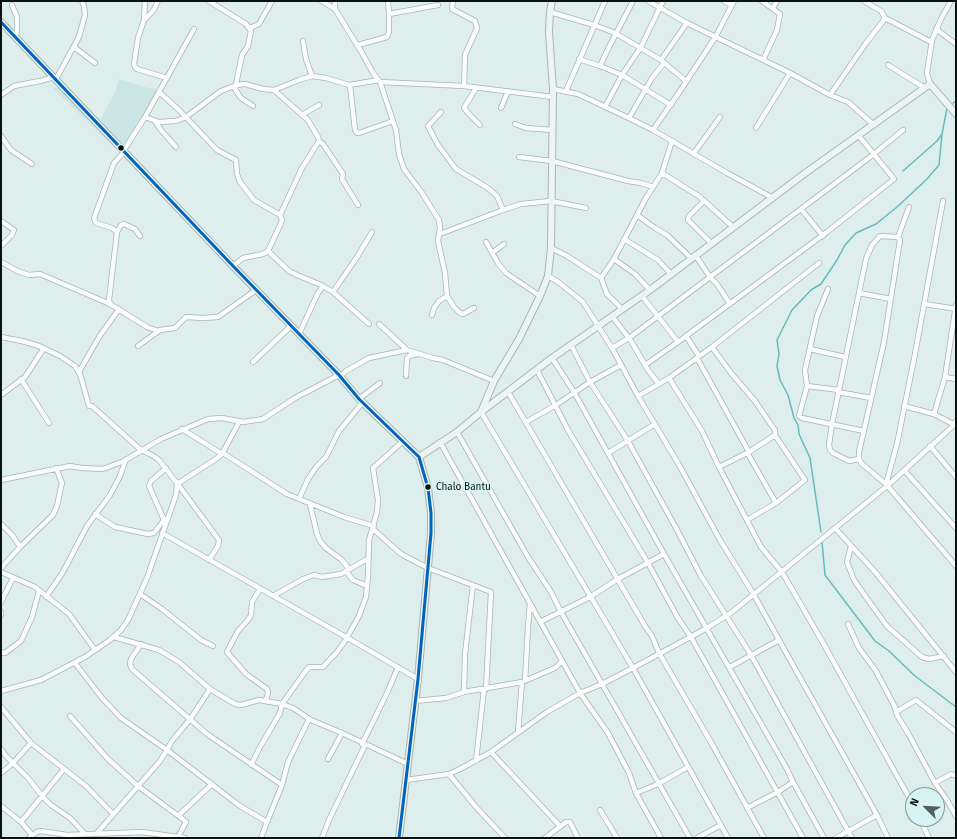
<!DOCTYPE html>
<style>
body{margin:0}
#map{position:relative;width:957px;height:839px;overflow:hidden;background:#deeeec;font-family:"Fira Sans",sans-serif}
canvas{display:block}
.frame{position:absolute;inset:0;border:2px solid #081211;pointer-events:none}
.north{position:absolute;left:905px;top:787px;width:40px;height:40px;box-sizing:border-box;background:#d8f4f2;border:1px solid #859a98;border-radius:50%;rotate:294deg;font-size:11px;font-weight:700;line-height:16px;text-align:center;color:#081211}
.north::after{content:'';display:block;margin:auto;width:14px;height:18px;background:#535f5e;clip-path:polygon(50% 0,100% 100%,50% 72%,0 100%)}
</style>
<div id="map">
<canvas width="957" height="839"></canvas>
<div class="frame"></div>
<div class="north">N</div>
</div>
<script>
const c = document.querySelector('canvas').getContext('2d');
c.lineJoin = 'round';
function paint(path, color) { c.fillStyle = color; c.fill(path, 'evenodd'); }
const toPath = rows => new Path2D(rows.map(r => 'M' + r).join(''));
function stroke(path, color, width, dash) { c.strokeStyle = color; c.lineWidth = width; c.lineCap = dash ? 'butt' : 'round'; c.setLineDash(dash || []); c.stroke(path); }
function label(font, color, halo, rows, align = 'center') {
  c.font = font + ' "Fira Sans",sans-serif'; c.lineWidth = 3.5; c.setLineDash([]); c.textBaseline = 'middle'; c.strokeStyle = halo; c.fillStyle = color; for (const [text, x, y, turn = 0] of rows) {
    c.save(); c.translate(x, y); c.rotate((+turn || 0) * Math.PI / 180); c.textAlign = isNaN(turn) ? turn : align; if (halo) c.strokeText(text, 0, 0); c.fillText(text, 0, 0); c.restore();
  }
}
const built = toPath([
 [119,79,148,88,159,89,145,116,119,152,53,88,70,89,100,120,115,92]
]);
const stream = toPath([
 [953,103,956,101],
 [903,171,937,141,942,134],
 [821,532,810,458,799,434,798,425,794,418,788,395,780,380,777,366,779,354,777,340,792,310,811,290,821,284,837,260,845,245,856,233,876,224,897,207,926,180,939,165,942,134,947,108],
 [822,542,825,575,875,641,889,651,915,676,956,707]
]);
const street = toPath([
 [145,1,144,20,138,38,134,64,135,67,137,69,167,78],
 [209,1,246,24,251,31,248,46,242,55,235,89,241,98,253,106],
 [322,1,335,9,362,53,373,73,380,82,396,130,399,154,404,169,422,193,439,220,440,228,438,241,445,273,447,296,439,301,434,308,432,315],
 [388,1,389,14],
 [453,1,452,9,475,21,477,28,465,55,464,86],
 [633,1,609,47,600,66,622,75,671,105],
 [648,1,687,23,790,73,830,95,848,102,874,125],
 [724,1,731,5],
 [762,1,780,14,777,30,763,60],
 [12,5,17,17,17,32,15,36],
 [773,8,777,1],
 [335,9,335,1],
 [550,12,594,25,615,33,661,60,686,81],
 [885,18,931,42],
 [144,20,153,11,158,1],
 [248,27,252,27,259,24,272,1],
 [936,29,956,44],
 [303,41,306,59,312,76],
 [358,45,387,37,389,32,389,14,438,5],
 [74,47,95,63],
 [579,59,600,66],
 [661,60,687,23],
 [888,65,925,88],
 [56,79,79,37,85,15,84,6,82,1],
 [380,82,464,86,553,97],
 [930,84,927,73,932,40,941,19,951,1],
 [350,85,355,130,357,133,359,133,393,121],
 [476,88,464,108,470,115,480,125],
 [553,89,578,94,629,118,653,130,727,173,773,198],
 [566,91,605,1],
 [159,92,179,110,217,150,236,160,237,174,240,182,254,200,280,215],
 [1,95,14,86,40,81,54,77],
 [830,95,866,43,884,20,884,16,881,11,864,1],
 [605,107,622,75,641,47,663,1],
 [501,108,508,91],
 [441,112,428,126,438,145,456,169,488,188,497,196,503,210,521,204,551,201,586,208],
 [302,115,319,105],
 [145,117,159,122,176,121,186,117,221,91,237,85,245,84,263,89,274,90,299,80,312,76,326,78,349,85,379,80],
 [629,118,652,78,664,63],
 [155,121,161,130,176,147],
 [515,124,526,128,552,130],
 [756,128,790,73],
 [653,130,678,94,716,36,734,1],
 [1,136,11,150,32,164],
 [319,141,323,144,343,174,342,179,358,205],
 [124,150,145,117,194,29],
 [694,153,720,117],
 [519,157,552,161,628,181,641,183,653,187],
 [662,173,672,141],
 [704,201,689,216,688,220,712,244],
 [909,207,898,237,900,240,884,342,859,452,859,459,862,464,886,484,956,566],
 [801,209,874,154,903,130],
 [637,215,655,228,667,235,692,259],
 [1,221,14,230,12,235,1,246],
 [117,232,112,228,96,223,94,218,114,163,125,151],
 [440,234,503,210],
 [624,239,658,260,671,274],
 [486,242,498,263,506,273,540,296],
 [551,248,567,256,601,278,614,259,646,198,662,173,700,197,733,227],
 [268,251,289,271,297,275,321,285,333,292,369,324],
 [492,253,504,244],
 [696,256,710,277,801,209,823,236],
 [614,259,635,274,650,290],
 [1,262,17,271,29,275,40,274,110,304,147,327,158,331],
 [819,263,712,347,669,378,702,431,719,467,761,547,782,572,822,641,906,792,913,806],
 [233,266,243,258,263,254,268,251,281,223,282,220,280,215,302,168,319,141,318,137,308,120,274,90],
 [548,276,557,281,583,302,612,348,638,396,678,463,720,540,754,595,779,640,877,815,888,838],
 [601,278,607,294,622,309],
 [828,289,817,316,805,370,807,386,799,416,802,418,864,431],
 [333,292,357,257,372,232],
 [859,293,891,299],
 [447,296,454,307,460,313,463,314,474,308],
 [642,296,678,342],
 [110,304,109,300,117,232,121,225,124,224,135,229,140,236],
 [925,304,956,309],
 [956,305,945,377,956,379],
 [612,316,631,341,648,370,659,384],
 [379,324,407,350],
 [299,334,318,293,323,286],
 [686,336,699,356],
 [1,337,22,341,39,346,60,356,75,366,80,374,89,406,92,406,141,450,152,455,159,460,176,482,177,486,176,495,147,578,128,620,121,630,110,640,85,657,41,680,1,691],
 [571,345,590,382,628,441,676,528,701,576,751,655,852,838],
 [138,346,160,330,175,328,186,317,203,318,218,317,256,290],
 [612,348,629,338,710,277,717,284,730,304],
 [810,349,845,357],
 [552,358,574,392,664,554,787,769,793,782,824,838],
 [697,358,749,452,748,454,776,503,805,480,775,435,775,430,772,426,755,401,731,373,712,347],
 [253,362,291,326],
 [645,365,678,342,827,232,894,179,859,136],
 [537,370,568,430,648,563,678,618,691,637,803,838],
 [79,372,99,337,119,309],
 [406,376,407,358,409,356,418,354],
 [340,377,346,371,369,358,407,350,433,358,443,360,494,381],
 [21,379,49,423],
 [807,386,839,390],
 [508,392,645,626,652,636,659,653,712,744,764,838],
 [838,392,871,398],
 [1,395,25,377,44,348],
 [638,396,669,378],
 [359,399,380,383],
 [904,406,934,414,955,425],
 [481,412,633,668,728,838],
 [934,414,945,377],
 [526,422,556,405,590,382,621,365],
 [182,429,222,454],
 [457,432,528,557,551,592,561,612,690,838],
 [440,442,580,693,608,733,629,773,636,793,661,838],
 [930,446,956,477],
 [223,453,287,494,344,517,374,526],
 [608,453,655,424],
 [859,459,849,461,833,453,830,450,829,445,832,424,866,259,872,245,880,236,898,237],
 [719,467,749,452,775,435],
 [904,470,956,528],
 [1,480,70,466,82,468,103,469,124,461,161,439,208,419,222,418,243,422,263,419,295,398,339,375],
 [177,483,219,540,218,546,209,560],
 [177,484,216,459,222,454,239,422],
 [886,484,897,444,915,354,943,201],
 [299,499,308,479,317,466,326,457,339,431,363,402],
 [310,504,317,534,320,541,326,548,342,560,349,569],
 [95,514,115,527,148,534,154,533,164,520],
 [747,520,776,503],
 [165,522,149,486,151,481,166,468],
 [1,524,13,536,20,547],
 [835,528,876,573,956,672],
 [373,529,401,554,428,568,491,592,486,689],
 [162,533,346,637,418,679],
 [851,546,847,562,854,580,868,600,887,626,922,657,929,659,944,656],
 [1,568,20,547,53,515,57,506,61,487,62,483,56,468],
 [346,571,353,580,367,586],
 [1,572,35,587,69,614,95,650],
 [260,589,252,602,251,615,248,620,238,631,227,652,246,674,267,689,268,693,266,700],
 [140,594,162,609,201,640,213,646],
 [273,596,303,579,314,575,322,577,341,574,369,558],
 [46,597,63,572,87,526,110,495,120,476,126,459],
 [1,602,13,578],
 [1,612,1,615],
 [540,622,590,597,618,579,664,554],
 [848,624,859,648,876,671,895,707,897,715,908,733,935,783,947,800,956,816],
 [114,637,159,650,179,662,210,689,235,704,241,705,259,700,282,704,293,708,311,720,342,733,408,764],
 [141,644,131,659,130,664,132,669,207,734,282,785],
 [1,652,5,653,21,641,32,617,39,591],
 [75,663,102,698,121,718,167,750,240,806,267,822,261,838],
 [730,667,779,640],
 [525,681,528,627,530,603],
 [464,692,465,654,473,585],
 [415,701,446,698,464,692,522,682,555,668,562,661],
 [1,707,31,743,86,786,113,814],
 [896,712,916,700,956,732],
 [70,716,108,759,138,786,184,820,186,822,178,837],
 [518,732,522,682],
 [362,744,388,691,398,667],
 [1,749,6,756,28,778,42,796,51,805,70,818,85,834],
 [491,752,560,826],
 [328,759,342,733],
 [476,761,484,689],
 [251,765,260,747,280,713,282,704,305,672,309,667,323,667,337,652,345,641,359,616,366,597,368,576,369,540,377,512,378,500,373,468,402,442],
 [1,773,13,763,31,743],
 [449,774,476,807,505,838],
 [406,780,449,774,460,769,491,752,547,712,580,693,602,684,633,668,707,628,732,612,887,486,954,425,956,421],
 [935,783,951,774,956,776],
 [636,793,658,784,688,767],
 [1,806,21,822,32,835],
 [747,808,778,792,793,782],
 [600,810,617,838],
 [179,815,212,784],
 [920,819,929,838],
 [21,822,64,769],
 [267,822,282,785,288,762,309,719],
 [97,833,160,761,167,750,172,741,191,718,210,689],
 [29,838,37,832,41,831,67,835,142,832,185,838],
 [322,838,329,820,365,745],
 [545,838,566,822,570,822,578,838],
 [697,838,721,825],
 [836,838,877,815]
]);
const secondary = toPath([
 [1,22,233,266,339,375,359,399,419,457,428,488,431,513,431,533,418,679,399,838],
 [481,412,552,358,650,290,804,174,930,84,956,114],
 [419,457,457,432,481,412,494,381,519,339,540,296,548,276,551,248,553,89,549,32,550,12,552,1]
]);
const bus1 = toPath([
 [1,22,233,266,339,375,359,399,419,457,428,488,431,513,431,533,418,679,399,838]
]);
const markers = [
 [121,148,3.5,"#081211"],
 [428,487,3.5,"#081211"]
];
const busNames = [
 ["Chalo Bantu",436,487]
];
paint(built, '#cbe6e4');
stroke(stream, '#65bcb9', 1.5);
stroke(street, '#a8b5b3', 6);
stroke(secondary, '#a8b5b3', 8);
stroke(street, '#fafcfc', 4.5);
stroke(secondary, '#edf4f4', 6);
stroke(bus1, '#0065bd', 3);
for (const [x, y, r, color] of markers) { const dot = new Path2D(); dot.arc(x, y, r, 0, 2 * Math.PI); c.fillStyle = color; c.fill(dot); stroke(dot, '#d8f4f2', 1.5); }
label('10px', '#081211', '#d8f4f2', busNames, 'left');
</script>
